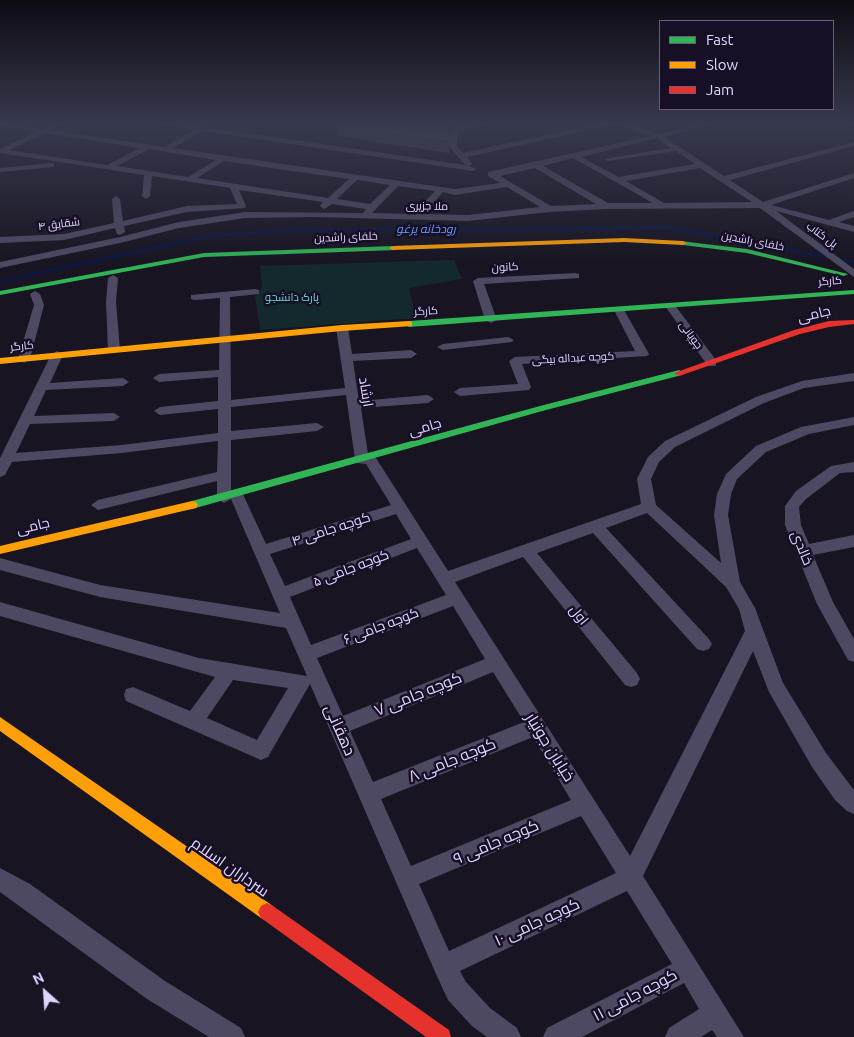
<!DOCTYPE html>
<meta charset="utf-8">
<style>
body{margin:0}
#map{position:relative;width:854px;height:1037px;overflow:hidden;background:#181421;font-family:Ubuntu,sans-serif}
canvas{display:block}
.legend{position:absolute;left:659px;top:20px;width:175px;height:90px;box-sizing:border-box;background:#170f26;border:1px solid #675e7d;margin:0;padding:6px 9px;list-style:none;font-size:15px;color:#e0d4ff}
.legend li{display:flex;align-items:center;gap:10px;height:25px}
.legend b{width:25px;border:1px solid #675e7d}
.north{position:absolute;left:20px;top:967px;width:50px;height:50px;-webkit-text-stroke:4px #170f26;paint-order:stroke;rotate:334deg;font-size:14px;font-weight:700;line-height:20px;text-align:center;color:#e0d4ff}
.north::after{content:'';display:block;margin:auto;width:18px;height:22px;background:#e0d4ff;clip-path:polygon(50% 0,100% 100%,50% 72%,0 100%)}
</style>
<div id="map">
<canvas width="854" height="1037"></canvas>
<ul class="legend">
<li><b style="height:6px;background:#30b455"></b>Fast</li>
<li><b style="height:6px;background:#ff9f0a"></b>Slow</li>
<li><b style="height:6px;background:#e5322d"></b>Jam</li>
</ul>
<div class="north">N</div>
</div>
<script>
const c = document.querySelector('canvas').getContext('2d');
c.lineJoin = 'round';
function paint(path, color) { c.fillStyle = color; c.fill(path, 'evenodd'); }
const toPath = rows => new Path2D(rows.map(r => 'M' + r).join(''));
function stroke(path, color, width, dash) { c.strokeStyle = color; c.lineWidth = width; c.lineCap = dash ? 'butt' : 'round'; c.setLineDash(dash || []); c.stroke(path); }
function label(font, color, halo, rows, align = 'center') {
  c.font = font + ' Ubuntu,Cairo,sans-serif'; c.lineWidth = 5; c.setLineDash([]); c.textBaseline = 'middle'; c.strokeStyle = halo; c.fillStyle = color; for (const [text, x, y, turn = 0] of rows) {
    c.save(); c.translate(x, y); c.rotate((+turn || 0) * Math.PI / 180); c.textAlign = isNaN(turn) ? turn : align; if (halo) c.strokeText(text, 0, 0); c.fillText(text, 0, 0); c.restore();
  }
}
const green = toPath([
 [454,260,462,279,409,288,416,318,260,330,255,297,262,286,260,266]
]);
const stream = toPath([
 [0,281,211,236,292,230,670,228,854,262]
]);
const street = toPath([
 [0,122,43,129,56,122,66,122,52,130,164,147,194,130,153,122,173,122,465,165,449,146,449,137,458,122,465,122,463,127,482,122,496,122,460,132,457,137,457,146,463,153,605,122,626,122,658,134,706,122,720,122,664,137,724,176,854,142,854,146,730,180,763,202,854,173,854,178,771,205,829,220,854,211,854,217,839,222,854,226,854,232,776,211,854,269,854,277,760,208,606,209,549,212,468,221,316,217,245,218,179,228,120,243,0,268,0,262,120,237,179,222,245,212,363,213,366,209,332,204,324,209,320,206,323,202,239,190,246,206,245,208,187,212,124,226,125,232,120,235,117,234,115,228,64,240,0,243,0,237,64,234,114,223,112,199,116,196,120,199,123,221,187,206,237,204,230,188,152,176,150,196,146,199,142,196,144,175,0,153,0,149,36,132,0,126,0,122],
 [617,124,650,136,488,172,488,176,500,183,455,189,173,148,203,131,473,171,477,169,469,166,472,164,467,157,617,124],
 [45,133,140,148,107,165,9,150,45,133],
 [657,138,670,148,604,159,608,161,676,151,695,164,619,177,581,157,657,138],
 [149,149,216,160,188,177,117,166,149,149],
 [573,158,646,199,652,203,608,203,543,166,573,158],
 [224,161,271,168,349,179,328,198,197,178,224,161],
 [535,168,596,204,551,206,500,176,535,168],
 [700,168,752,202,664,203,626,181,700,168],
 [357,180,390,185,370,204,337,199,357,180],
 [398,186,435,191,413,214,372,213,398,186],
 [507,187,540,207,468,215,423,214,443,192,455,195,507,187],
 [51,163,54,163,54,167,0,172,0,168,51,163],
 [575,273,579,274,579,278,484,284,497,320,491,323,485,320,473,281,478,278,575,273],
 [113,275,118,278,116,302,120,350,114,353,108,350,106,302,108,278,113,275],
 [255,289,259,290,259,294,230,297,231,400,345,388,336,328,342,325,348,328,352,354,411,350,417,354,411,358,353,361,359,401,428,395,434,399,428,403,361,408,368,454,374,455,448,571,641,504,637,479,648,457,665,441,756,397,802,381,854,373,854,381,804,388,764,403,675,447,659,462,651,479,656,505,721,563,714,515,717,494,726,474,756,446,801,427,854,417,854,425,809,434,766,452,737,479,731,494,728,515,740,582,755,608,783,683,826,753,854,790,854,814,847,811,835,800,812,767,769,692,753,651,643,876,744,1037,717,1037,712,1030,701,1037,665,1037,669,1028,699,1009,684,983,582,1037,543,1037,547,1028,672,964,627,891,460,971,466,982,490,1008,517,1028,521,1037,487,1037,472,1026,448,1000,436,974,310,684,268,757,261,760,126,701,124,695,126,689,133,687,190,711,215,677,0,616,0,602,199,658,307,676,286,628,100,597,0,570,0,558,100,585,280,613,231,499,224,503,217,498,217,481,98,510,91,505,98,500,217,472,218,441,122,453,12,462,5,475,0,477,0,458,51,355,57,351,63,355,50,383,123,378,129,382,123,386,46,390,34,416,114,413,120,417,114,421,30,424,16,453,122,445,218,433,218,409,160,415,154,411,160,407,218,401,218,377,159,382,153,378,159,374,219,370,220,298,195,300,191,299,191,295,255,289],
 [346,395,355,460,357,463,366,464,391,505,266,544,241,490,231,490,231,440,317,431,324,427,317,423,231,431,231,407,346,395],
 [647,513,726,587,739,609,745,631,630,856,455,582,523,557,625,685,631,687,637,685,640,679,637,673,537,553,593,533,697,649,703,651,709,649,712,644,709,639,606,528,647,513],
 [396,514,411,539,285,586,270,554,396,514],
 [417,548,446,595,311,645,290,597,417,548],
 [453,606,485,659,343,716,317,658,453,606],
 [493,672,524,722,373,782,350,731,493,672],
 [233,680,288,688,257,740,207,718,233,680],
 [533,737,571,800,411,866,381,799,533,737],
 [581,816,616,873,449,951,419,884,581,816],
 [35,291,40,294,44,305,30,359,24,363,18,359,34,305,30,294,35,291],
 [670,303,674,304,716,360,716,366,708,366,665,306,670,303],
 [619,307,624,310,649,354,647,356,522,364,531,387,529,390,460,396,454,392,460,388,518,384,509,361,515,357,635,351,614,310,619,307],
 [508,337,514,340,512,342,443,350,437,347,443,344,508,337],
 [854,462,854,472,840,473,806,499,799,507,801,525,809,544,854,535,854,547,813,555,833,602,854,639,854,662,848,660,817,604,785,525,785,506,796,491,831,466,854,462],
 [0,868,30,884,165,981,241,1028,245,1037,209,1037,147,999,0,892,0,868]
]);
const fast = toPath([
 [680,241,747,249,848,274,844,276,747,253,683,245,680,245,680,241],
 [393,246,396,246,396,250,204,257,0,295,0,291,204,253,393,246],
 [854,290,854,294,409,327,405,324,409,321,854,290],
 [679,370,684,373,682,375,546,410,192,509,186,505,192,501,540,406,679,370]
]);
const slow = toPath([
 [624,238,683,241,687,243,683,245,624,242,393,250,389,248,393,246,624,238],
 [409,321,412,322,412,326,342,331,0,364,0,358,342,325,409,321],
 [192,501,196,502,198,505,196,508,0,554,0,546,192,501],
 [0,717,273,906,276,912,273,918,267,921,261,918,0,731,0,717]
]);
const jam = toPath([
 [854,320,854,324,829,327,800,334,682,375,679,376,674,373,794,330,829,321,854,320],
 [267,903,273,906,449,1030,451,1037,426,1037,261,918,258,912,261,906,267,903]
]);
const wall = toPath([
 [338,122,457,122,448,137,449,140,449,153,337,136,336,124]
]);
const shadedWall = toPath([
 [449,122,457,122,446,139,445,128]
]);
const building = toPath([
 [338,122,449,122,445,128,449,140,336,124,338,122]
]);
const farStreetnames = [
 ["ملا جزیری",427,206,1],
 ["شقایق ۴",59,224,-7],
 ["پل کتاب",822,235,36],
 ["خلفای راشدین",346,237,-2],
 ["خلفای راشدین",753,241,11],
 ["کانون",505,267,-3],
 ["کارگر",830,281,-4],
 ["کارگر",426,311,-3],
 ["چوپانی",691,335,54],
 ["کارگر",22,346,-6],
 ["کوچه عبداله بیگی",573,358,-3]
];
const farParknames = [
 ["پارک دانشجو",292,297]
];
const farWaternames = [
 ["رودخانه یرغو",426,229]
];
const streetNames = [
 ["جامی",814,314,-13],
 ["ارشاد",366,392,81],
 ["جامی",425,427,-16],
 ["جامی",33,526,-13],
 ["کوچه جامی ۴",331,529,-18],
 ["خالدی",802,548,68],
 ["کوچه جامی ۵",351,568,-21],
 ["اول",579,615,51],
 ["کوچه جامی ۶",381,626,-21]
];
const nearStreetnames = [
 ["کوچه جامی ۷",418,694,-22],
 ["دهقانی",340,730,66],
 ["خیابان جوتیار",550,747,58],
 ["کوچه جامی ۸",452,760,-22],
 ["کوچه جامی ۹",496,842,-23],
 ["سرداران اسلام",230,867,35],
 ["کوچه جامی ۱۰",537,922,-25],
 ["کوچه جامی ۱۱",635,995,-28]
];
paint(green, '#13292e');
stroke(stream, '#0b1641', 3);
paint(street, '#4e4962');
paint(fast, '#30b455');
paint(slow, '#ff9f0a');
paint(jam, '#e5322d');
paint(wall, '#443d50');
paint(shadedWall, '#2b2635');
paint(building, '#554e63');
stroke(building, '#6a637b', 1);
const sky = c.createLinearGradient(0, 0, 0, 268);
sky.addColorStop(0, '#0d0b12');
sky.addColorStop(0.46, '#373a4e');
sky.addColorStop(1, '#373a4e00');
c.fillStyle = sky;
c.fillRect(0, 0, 854, 268);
label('11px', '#e0d4ff', '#170f26', farStreetnames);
label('11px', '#5ee1d5', '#170f26', farParknames);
label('italic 12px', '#629eff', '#170f26', farWaternames);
label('14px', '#e0d4ff', '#170f26', streetNames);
label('16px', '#e0d4ff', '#170f26', nearStreetnames);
</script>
